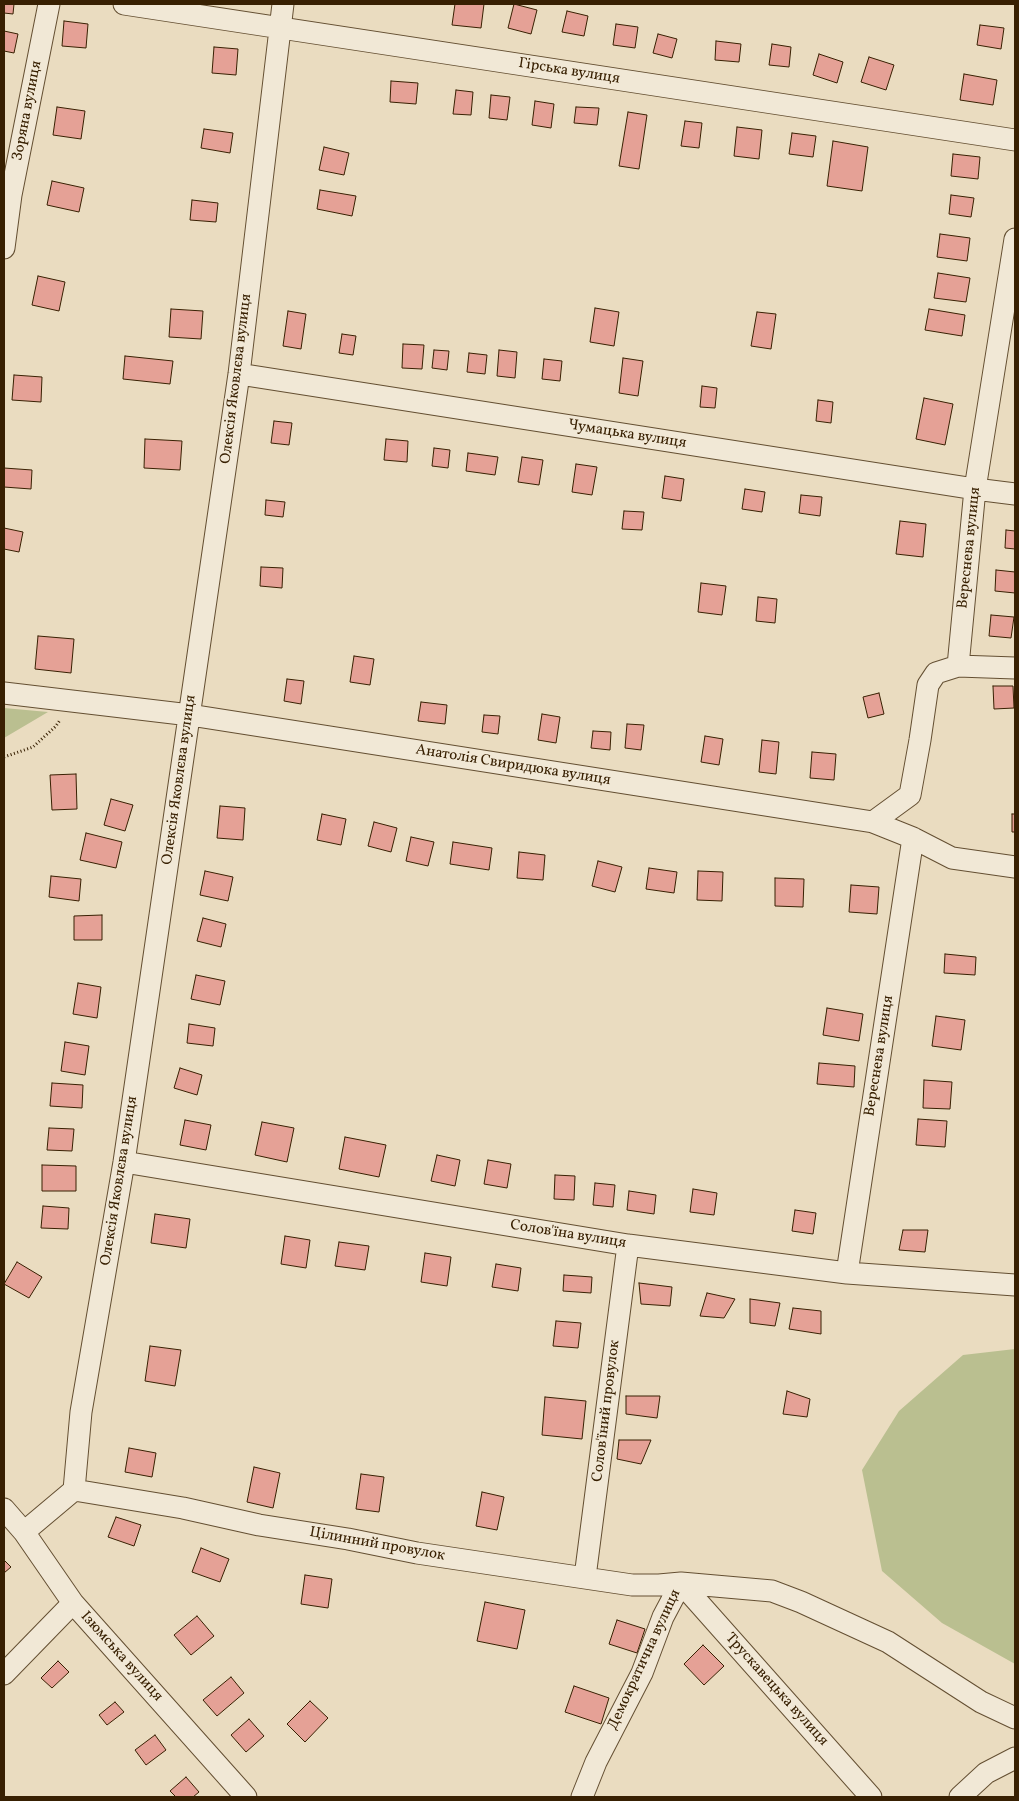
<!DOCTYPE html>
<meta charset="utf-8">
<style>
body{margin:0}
#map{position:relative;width:1019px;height:1801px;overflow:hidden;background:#eadcc0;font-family:Vollkorn,serif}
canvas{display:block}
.frame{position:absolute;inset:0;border:5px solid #382002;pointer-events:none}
</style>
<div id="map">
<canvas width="1019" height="1801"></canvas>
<div class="frame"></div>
</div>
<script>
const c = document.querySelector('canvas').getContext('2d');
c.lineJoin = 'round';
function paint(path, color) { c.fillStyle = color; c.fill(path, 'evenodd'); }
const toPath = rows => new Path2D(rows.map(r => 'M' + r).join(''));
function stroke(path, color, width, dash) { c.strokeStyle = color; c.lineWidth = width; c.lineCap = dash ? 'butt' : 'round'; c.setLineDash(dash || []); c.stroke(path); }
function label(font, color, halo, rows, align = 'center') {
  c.font = font + ' Vollkorn,serif'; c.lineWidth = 4.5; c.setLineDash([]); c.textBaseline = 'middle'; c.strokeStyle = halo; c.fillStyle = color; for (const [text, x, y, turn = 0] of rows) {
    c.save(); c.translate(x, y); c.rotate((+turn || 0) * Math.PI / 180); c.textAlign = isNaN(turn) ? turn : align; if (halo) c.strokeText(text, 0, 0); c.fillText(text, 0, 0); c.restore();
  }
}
const green = toPath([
 [4,708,48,712,4,738],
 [1015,1349,1015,1664,942,1623,882,1571,862,1470,899,1411,963,1355]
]);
const building = toPath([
 [4,4,14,4,13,14,4,13,4,4],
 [455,4,484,4,481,28,452,25,455,4],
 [514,4,537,10,531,34,508,28,514,4],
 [567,11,588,16,584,36,562,32,567,11],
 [64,21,88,24,86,48,62,46,64,21],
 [616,24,638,27,635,48,613,45,616,24],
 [980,25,1004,28,1001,49,977,45,980,25],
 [4,31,18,34,14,53,4,51,4,31],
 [658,34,677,39,672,58,653,53,658,34],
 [716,41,741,44,739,62,715,60,716,41],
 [772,44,791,47,789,67,769,65,772,44],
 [214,47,238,49,236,75,212,73,214,47],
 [819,54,843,62,837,83,813,75,819,54],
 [869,57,894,65,886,90,861,82,869,57],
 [964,74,997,80,993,105,960,100,964,74],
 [391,81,418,83,416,104,390,102,391,81],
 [456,90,473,92,471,115,453,114,456,90],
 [491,95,510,97,507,120,489,118,491,95],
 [535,101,554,104,551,128,532,125,535,101],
 [57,107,85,111,81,139,53,135,57,107],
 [576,107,599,108,597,125,574,123,576,107],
 [628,112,647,115,639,169,619,166,628,112],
 [685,121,702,123,699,148,681,146,685,121],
 [737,127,762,130,759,159,734,156,737,127],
 [204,129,233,133,230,153,201,148,204,129],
 [792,133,816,136,813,157,789,154,792,133],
 [833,141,868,147,862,191,827,186,833,141],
 [324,147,349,153,344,175,319,170,324,147],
 [953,154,980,157,978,179,951,176,953,154],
 [52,181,84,188,79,212,47,205,52,181],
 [320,190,356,196,352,216,317,209,320,190],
 [951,195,974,198,971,217,949,214,951,195],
 [192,200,218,203,216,222,190,220,192,200],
 [940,234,970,238,967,261,937,257,940,234],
 [938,273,970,278,966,302,934,298,938,273],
 [38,276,65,282,59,311,32,305,38,276],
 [595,308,619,312,614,346,590,342,595,308],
 [171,309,203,311,201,339,169,337,171,309],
 [929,309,965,315,962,336,925,330,929,309],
 [288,311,306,314,301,349,283,346,288,311],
 [757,312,776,314,771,349,751,346,757,312],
 [342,334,356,336,353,355,339,353,342,334],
 [403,344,424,345,422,369,402,368,403,344],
 [434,350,449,351,447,370,432,368,434,350],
 [499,350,517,352,515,378,497,376,499,350],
 [469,353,487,355,485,374,467,372,469,353],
 [125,356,173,361,170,384,123,379,125,356],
 [623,358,643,361,638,396,619,393,623,358],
 [544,359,562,361,560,381,542,379,544,359],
 [14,375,42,377,41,402,12,400,14,375],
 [702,386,717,388,715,408,700,407,702,386],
 [924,398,953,404,945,445,916,439,924,398],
 [818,400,833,402,831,423,816,421,818,400],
 [274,421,292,423,289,445,271,443,274,421],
 [145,439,182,441,180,470,144,468,145,439],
 [386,439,408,441,407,462,384,460,386,439],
 [434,448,450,450,448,468,432,466,434,448],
 [468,453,498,457,495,475,466,471,468,453],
 [522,457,543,460,539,485,518,482,522,457],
 [576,464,597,467,592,495,572,492,576,464],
 [4,468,32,470,31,489,4,487,4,468],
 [665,476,684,479,681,501,662,498,665,476],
 [745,489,765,492,762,512,742,509,745,489],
 [801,495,822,497,820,516,799,513,801,495],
 [266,500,285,502,283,517,265,515,266,500],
 [624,511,644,512,642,530,622,529,624,511],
 [900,521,926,524,923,557,896,554,900,521],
 [4,528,23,532,19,552,4,549,4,528],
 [1006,530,1015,531,1015,549,1005,548,1006,530],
 [261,567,283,568,282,588,260,586,261,567],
 [996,570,1015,572,1015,593,995,591,996,570],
 [701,583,726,586,722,615,698,612,701,583],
 [758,597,777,599,775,623,756,621,758,597],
 [991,615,1014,617,1011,638,989,636,991,615],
 [38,636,74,639,71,673,35,669,38,636],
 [354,656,374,659,370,685,350,682,354,656],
 [287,679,304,681,301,704,284,701,287,679],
 [993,686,1013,686,1014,708,994,709,993,686],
 [879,693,884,714,868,718,863,697,879,693],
 [421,702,447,705,445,724,418,721,421,702],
 [542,714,560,717,556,743,538,740,542,714],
 [484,715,500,716,498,734,482,732,484,715],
 [627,724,644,725,641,750,625,748,627,724],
 [593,731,611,732,610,750,591,748,593,731],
 [705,736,723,739,719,765,701,762,705,736],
 [762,740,779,742,776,774,759,772,762,740],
 [812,752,836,754,834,780,810,778,812,752],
 [76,774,77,809,52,810,50,775,76,774],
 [111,799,133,805,125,831,104,825,111,799],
 [220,806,245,808,243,840,217,838,220,806],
 [322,814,346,819,341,845,317,840,322,814],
 [1012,814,1015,814,1015,832,1012,832,1012,814],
 [374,822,397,828,391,852,368,846,374,822],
 [86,833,122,842,116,868,80,860,86,833],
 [411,837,434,842,428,866,406,861,411,837],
 [453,842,492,848,489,870,450,864,453,842],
 [519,852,545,855,543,880,517,878,519,852],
 [598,861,622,867,615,892,592,886,598,861],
 [649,868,677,872,674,893,646,889,649,868],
 [205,871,233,877,228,901,200,895,205,871],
 [698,871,723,872,722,901,697,900,698,871],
 [51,876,81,879,79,901,49,897,51,876],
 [775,878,804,879,803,907,775,906,775,878],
 [851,885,879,887,877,914,849,912,851,885],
 [102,915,102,940,74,940,74,916,102,915],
 [203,918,226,924,221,947,197,941,203,918],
 [945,954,976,957,975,975,944,973,945,954],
 [196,975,225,981,220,1005,191,999,196,975],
 [78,983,101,987,97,1018,73,1014,78,983],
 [827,1008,863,1014,859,1041,823,1035,827,1008],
 [936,1016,965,1020,961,1050,932,1046,936,1016],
 [189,1024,215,1028,213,1046,187,1043,189,1024],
 [65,1042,89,1046,85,1075,61,1071,65,1042],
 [819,1063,855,1066,854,1087,817,1084,819,1063],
 [180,1068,202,1075,197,1095,174,1088,180,1068],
 [924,1080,952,1082,950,1109,923,1108,924,1080],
 [52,1083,83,1085,82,1108,50,1106,52,1083],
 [918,1119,947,1121,945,1147,916,1145,918,1119],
 [185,1120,211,1125,206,1150,180,1145,185,1120],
 [262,1122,294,1128,287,1162,255,1155,262,1122],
 [49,1128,74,1129,72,1151,47,1150,49,1128],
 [345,1137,386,1145,379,1177,339,1169,345,1137],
 [437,1155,460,1160,455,1186,431,1181,437,1155],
 [488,1160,511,1164,507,1188,484,1184,488,1160],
 [42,1165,76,1166,76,1191,42,1191,42,1165],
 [555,1175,575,1176,574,1200,554,1199,555,1175],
 [595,1183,615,1185,613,1207,593,1205,595,1183],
 [693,1189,717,1193,714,1215,690,1212,693,1189],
 [629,1191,656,1195,654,1214,627,1210,629,1191],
 [43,1206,69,1208,68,1229,41,1228,43,1206],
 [795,1210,816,1213,813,1234,792,1231,795,1210],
 [155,1214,190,1219,186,1248,151,1243,155,1214],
 [903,1230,928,1230,925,1252,899,1250,903,1230],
 [285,1236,310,1240,306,1268,281,1264,285,1236],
 [339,1242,369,1246,365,1270,335,1266,339,1242],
 [425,1253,451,1257,447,1286,421,1282,425,1253],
 [17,1262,42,1277,29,1298,4,1284,17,1262],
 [496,1264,521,1268,518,1291,492,1287,496,1264],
 [564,1275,592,1277,591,1293,563,1291,564,1275],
 [639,1283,672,1287,670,1306,641,1304,639,1283],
 [707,1293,735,1299,724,1318,700,1316,707,1293],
 [750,1299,780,1303,775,1326,750,1323,750,1299],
 [793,1308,821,1311,821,1334,789,1329,793,1308],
 [556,1321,581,1323,578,1348,553,1346,556,1321],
 [150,1346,181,1350,175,1386,145,1381,150,1346],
 [787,1391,810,1399,807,1417,783,1414,787,1391],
 [626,1396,660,1396,657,1418,626,1414,626,1396],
 [545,1397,586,1401,582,1439,542,1435,545,1397],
 [619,1440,651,1440,641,1464,617,1459,619,1440],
 [129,1448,156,1453,152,1477,125,1472,129,1448],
 [254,1467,280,1473,273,1508,247,1502,254,1467],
 [361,1474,384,1477,379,1512,356,1509,361,1474],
 [482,1492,504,1497,497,1530,476,1526,482,1492],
 [116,1517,141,1525,134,1546,108,1537,116,1517],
 [201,1548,229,1559,220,1582,192,1572,201,1548],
 [4,1560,11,1567,4,1573,4,1560],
 [305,1575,332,1579,328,1608,301,1604,305,1575],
 [485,1602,525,1610,517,1649,477,1641,485,1602],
 [197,1616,214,1636,191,1655,174,1635,197,1616],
 [617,1620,645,1629,637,1653,609,1644,617,1620],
 [703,1645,724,1666,704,1685,684,1664,703,1645],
 [58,1661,69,1672,52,1688,41,1678,58,1661],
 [231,1677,244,1693,217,1716,203,1700,231,1677],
 [574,1686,609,1698,601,1724,565,1712,574,1686],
 [310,1701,328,1718,305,1742,287,1724,310,1701],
 [115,1702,124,1712,107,1725,99,1715,115,1702],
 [249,1719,264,1736,246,1752,231,1735,249,1719],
 [155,1735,166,1750,146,1765,135,1750,155,1735],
 [186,1777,199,1792,193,1797,176,1797,170,1791,186,1777]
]);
const path = toPath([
 [4,757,33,747,56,726,60,720]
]);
const minor = toPath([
 [124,4,1015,140],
 [4,248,11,195,49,4],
 [239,374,975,489,1015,494],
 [958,666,1015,668],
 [4,693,190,715,873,822,913,838,952,858,1015,867],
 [873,822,910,795,920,740,928,685,936,673,958,666,975,489,1015,239],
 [124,1162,628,1245,847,1273,1015,1285],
 [847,1273,913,838],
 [74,1490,183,1508,259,1525,348,1539,417,1553,632,1585,659,1585,681,1583,772,1591,801,1602,888,1642,981,1702,1015,1718],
 [4,1509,24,1532,73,1603,246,1797],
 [24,1532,74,1490,81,1412,124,1162,239,374,283,4],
 [585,1577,628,1245],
 [681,1583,871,1797],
 [4,1674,73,1603],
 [582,1797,596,1762,642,1673,663,1617,681,1583],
 [960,1797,986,1773,1015,1758]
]);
const streetNames = [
 ["Гірська вулиця",569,72,9],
 ["Зоряна вулиця",28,111,-79],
 ["Олексія Яковлєва вулиця",237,379,-83],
 ["Чумацька вулиця",627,435,9],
 ["Вереснева вулиця",970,548,-84],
 ["Анатолія Свиридюка вулиця",513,766,9],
 ["Олексія Яковлєва вулиця",180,780,-82],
 ["Вереснева вулиця",880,1056,-81],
 ["Олексія Яковлєва вулиця",120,1181,-81],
 ["Солов'їна вулиця",568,1235,9],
 ["Солов'їний провулок",607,1411,-83],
 ["Цілинний провулок",377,1545,10],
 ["Ізюмська вулиця",121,1657,48],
 ["Демократична вулиця",645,1660,-65],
 ["Трускавецька вулиця",776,1690,48]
];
paint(green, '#babf90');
paint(building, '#e5a196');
stroke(building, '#382002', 1);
stroke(minor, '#644f32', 23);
stroke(path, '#382002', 3, [1, 2.5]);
stroke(minor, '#f1e8d6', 21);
label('15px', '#382002', '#f1e8d6', streetNames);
</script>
